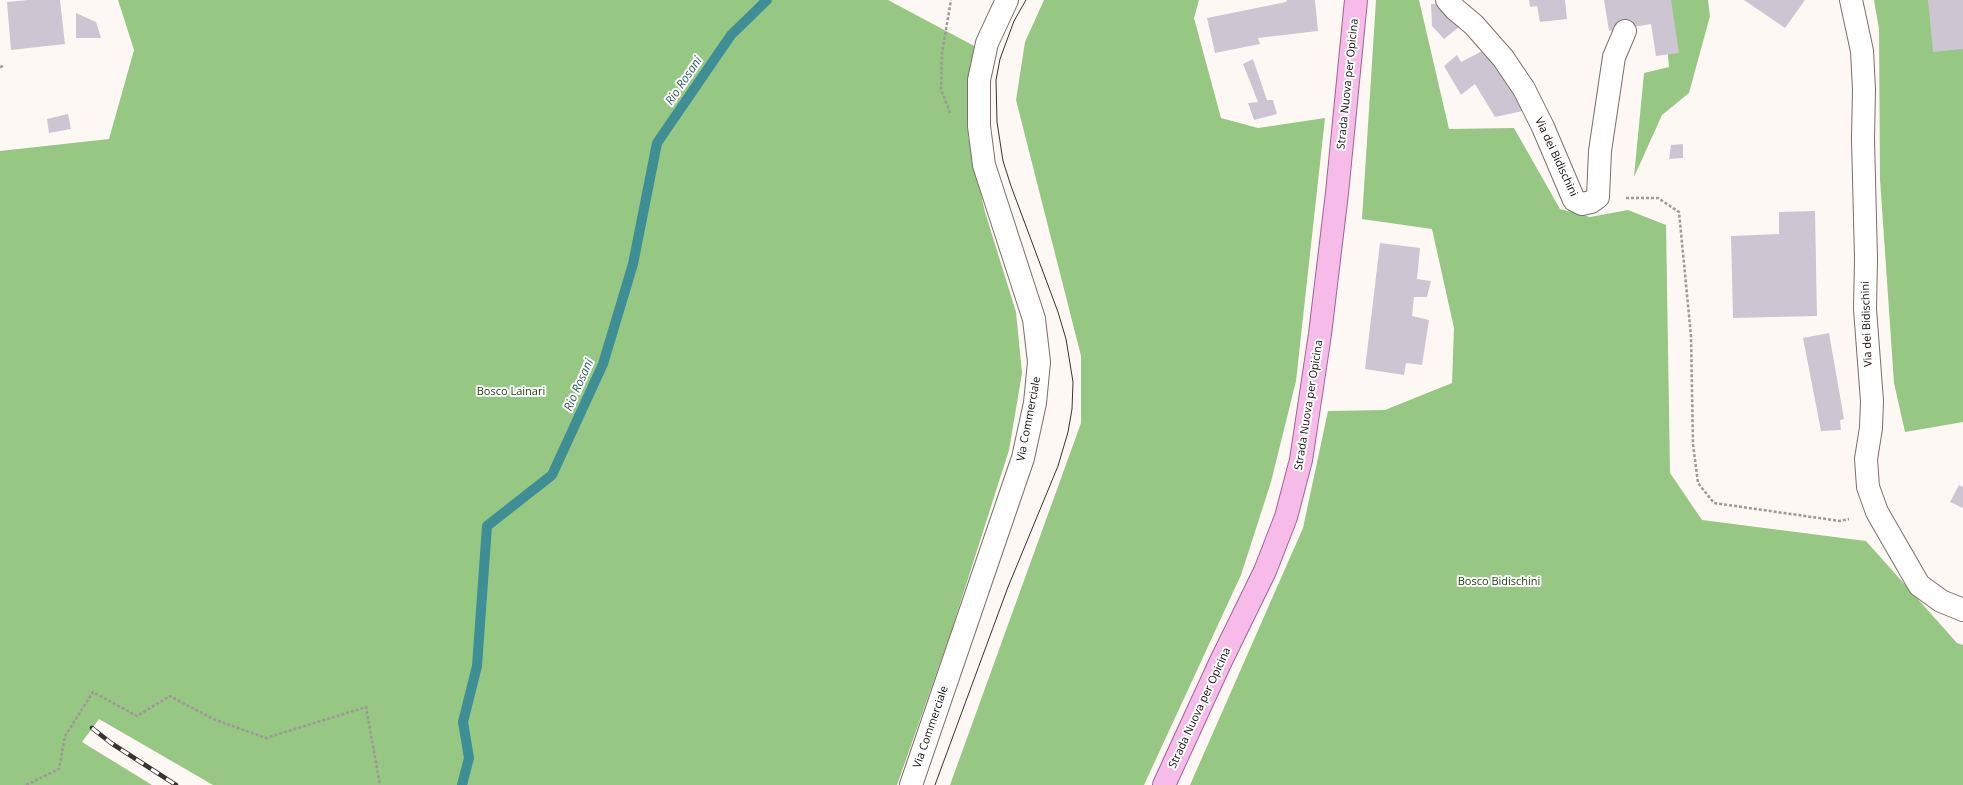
<!DOCTYPE html>
<style>
body{margin:0}
canvas{display:block;background:#fef8f5}
</style>
<canvas width="1963" height="785"></canvas>
<script>
const c = document.querySelector('canvas').getContext('2d');
c.lineJoin = 'round';
function paint(path, color) { c.fillStyle = color; c.fill(path, 'evenodd'); }
const toPath = rows => new Path2D(rows.map(r => 'M' + r).join(''));
function stroke(path, color, width, dash) { c.strokeStyle = color; c.lineWidth = width; c.lineCap = dash ? 'butt' : 'round'; c.setLineDash(dash || []); c.stroke(path); }
function label(font, color, halo, rows, align = 'center') {
  c.font = font + ' "Open Sans",sans-serif'; c.lineWidth = 4; c.setLineDash([]); c.textBaseline = 'middle'; c.strokeStyle = halo; c.fillStyle = color; for (const [text, x, y, turn = 0] of rows) {
    c.save(); c.translate(x, y); c.rotate((+turn || 0) * Math.PI / 180); c.textAlign = isNaN(turn) ? turn : align; if (halo) c.strokeText(text, 0, 0); c.fillText(text, 0, 0); c.restore();
  }
}
const forest = toPath([
 [118,0,888,0,978,48,970,84,968,136,985,212,1016,312,1022,373,1009,450,951,632,897,785,213,785,99,719,82,742,152,785,0,785,0,151,109,139,134,50],
 [1044,0,1199,0,1194,18,1221,118,1258,128,1325,118,1296,381,1271,482,1241,575,1144,785,950,785,1081,423,1081,356,1016,100,1025,42],
 [1376,0,1419,0,1449,129,1514,128,1560,209,1590,217,1628,210,1666,225,1670,473,1702,520,1866,541,1957,643,1963,645,1963,785,1190,785,1303,528,1328,411,1385,410,1452,383,1454,328,1432,229,1362,219],
 [1663,0,1708,0,1710,16,1689,93,1662,115,1634,177,1644,73,1669,67],
 [1874,0,1963,0,1963,422,1905,432,1894,383,1880,179,1879,29]
]);
const stream = toPath([
 [462,785,469,758,463,722,477,666,487,526,552,475,603,364,633,264,657,143,731,35,767,0]
]);
const building = toPath([
 [28,0,60,0,65,44,11,50,7,2],
 [1287,0,1315,0,1318,31,1258,38,1260,44,1215,53,1207,18,1286,2],
 [1529,0,1565,0,1567,19,1540,22,1537,6,1530,7],
 [1604,0,1671,0,1679,53,1656,56,1651,24,1609,31],
 [1744,0,1805,0,1785,28],
 [1928,0,1963,0,1963,49,1933,52],
 [1431,4,1444,4,1463,24,1444,39,1432,26],
 [76,13,96,22,101,38,76,38],
 [1484,50,1498,72,1503,68,1523,111,1495,117,1475,84,1461,95,1444,66,1457,55,1461,62],
 [1253,59,1267,100,1273,100,1277,114,1254,120,1248,103,1258,102,1243,64],
 [68,114,71,129,49,133,47,119],
 [1683,144,1683,158,1669,159,1671,145],
 [1815,211,1817,316,1733,318,1731,236,1779,234,1779,212],
 [1380,243,1420,248,1417,279,1431,281,1427,297,1414,297,1412,316,1429,320,1422,365,1406,363,1404,375,1365,369],
 [1829,333,1844,419,1840,420,1841,430,1821,431,1803,338],
 [1959,485,1963,487,1963,508,1950,502]
]);
const path = toPath([
 [0,67,3,66],
 [950,113,941,89,942,53,951,0],
 [1626,198,1658,198,1679,212,1691,336,1693,444,1698,483,1714,503,1840,521,1849,519],
 [26,785,59,769,65,736,93,692,137,716,170,696,213,719,266,738,366,707,380,785]
]);
const minor = toPath([
 [1447,0,1455,9,1474,25,1503,58,1524,89,1543,127,1574,200,1582,204,1591,202,1598,197,1600,151,1614,57,1625,31],
 [1851,0,1862,51,1864,89,1863,139,1866,259,1865,309,1872,401,1871,428,1866,459,1868,487,1877,512,1919,585,1941,601,1963,610],
 [911,785,1023,458,1035,403,1039,362,1034,319,984,165,979,126,979,80,987,43,1007,0]
]);
const major = toPath([
 [1164,785,1220,663,1265,571,1286,517,1301,460,1320,334,1337,193,1356,0]
]);
const tram = toPath([
 [935,785,1008,587,1058,466,1068,432,1072,409,1073,382,1066,339,1058,312,1011,186,1003,161,997,122,996,80,1000,59,1014,21,1026,0]
]);
const rail = toPath([
 [92,728,111,743,176,785]
]);
const streetNames = [
 ["Strada Nuova per Opicina",1348,84,-84],
 ["Via dei Bidischini",1556,157,65],
 ["Via dei Bidischini",1867,324,-92],
 ["Strada Nuova per Opicina",1309,405,-81],
 ["Via Commerciale",1029,419,-79],
 ["Strada Nuova per Opicina",1200,708,-65],
 ["Via Commerciale",931,727,-71]
];
const parkNames = [
 ["Bosco Lainari",511,392],
 ["Bosco Bidischini",1499,582]
];
const waterNames = [
 ["Rio Rosani",684,81,-56],
 ["Rio Rosani",579,385,-66]
];
paint(forest, '#96c783');
stroke(stream, '#3d8f95', 10);
paint(building, '#cdc6d2');
stroke(minor, '#7b6f69', 24);
stroke(major, '#a36193', 24);
stroke(path, '#9e9996', 2.5, [3, 2]);
stroke(minor, '#fff', 22);
stroke(major, '#f7bbea', 22);
stroke(tram, '#383431', 1);
stroke(rail, '#383431', 4.5);
stroke(rail, '#fff', 3, [9]);
label('11px', '#120e0b', '#fff', streetNames);
label('11px', '#1c3c0d', '#fff', parkNames);
label('italic 12px', '#2e6165', '#fff', waterNames);
</script>
